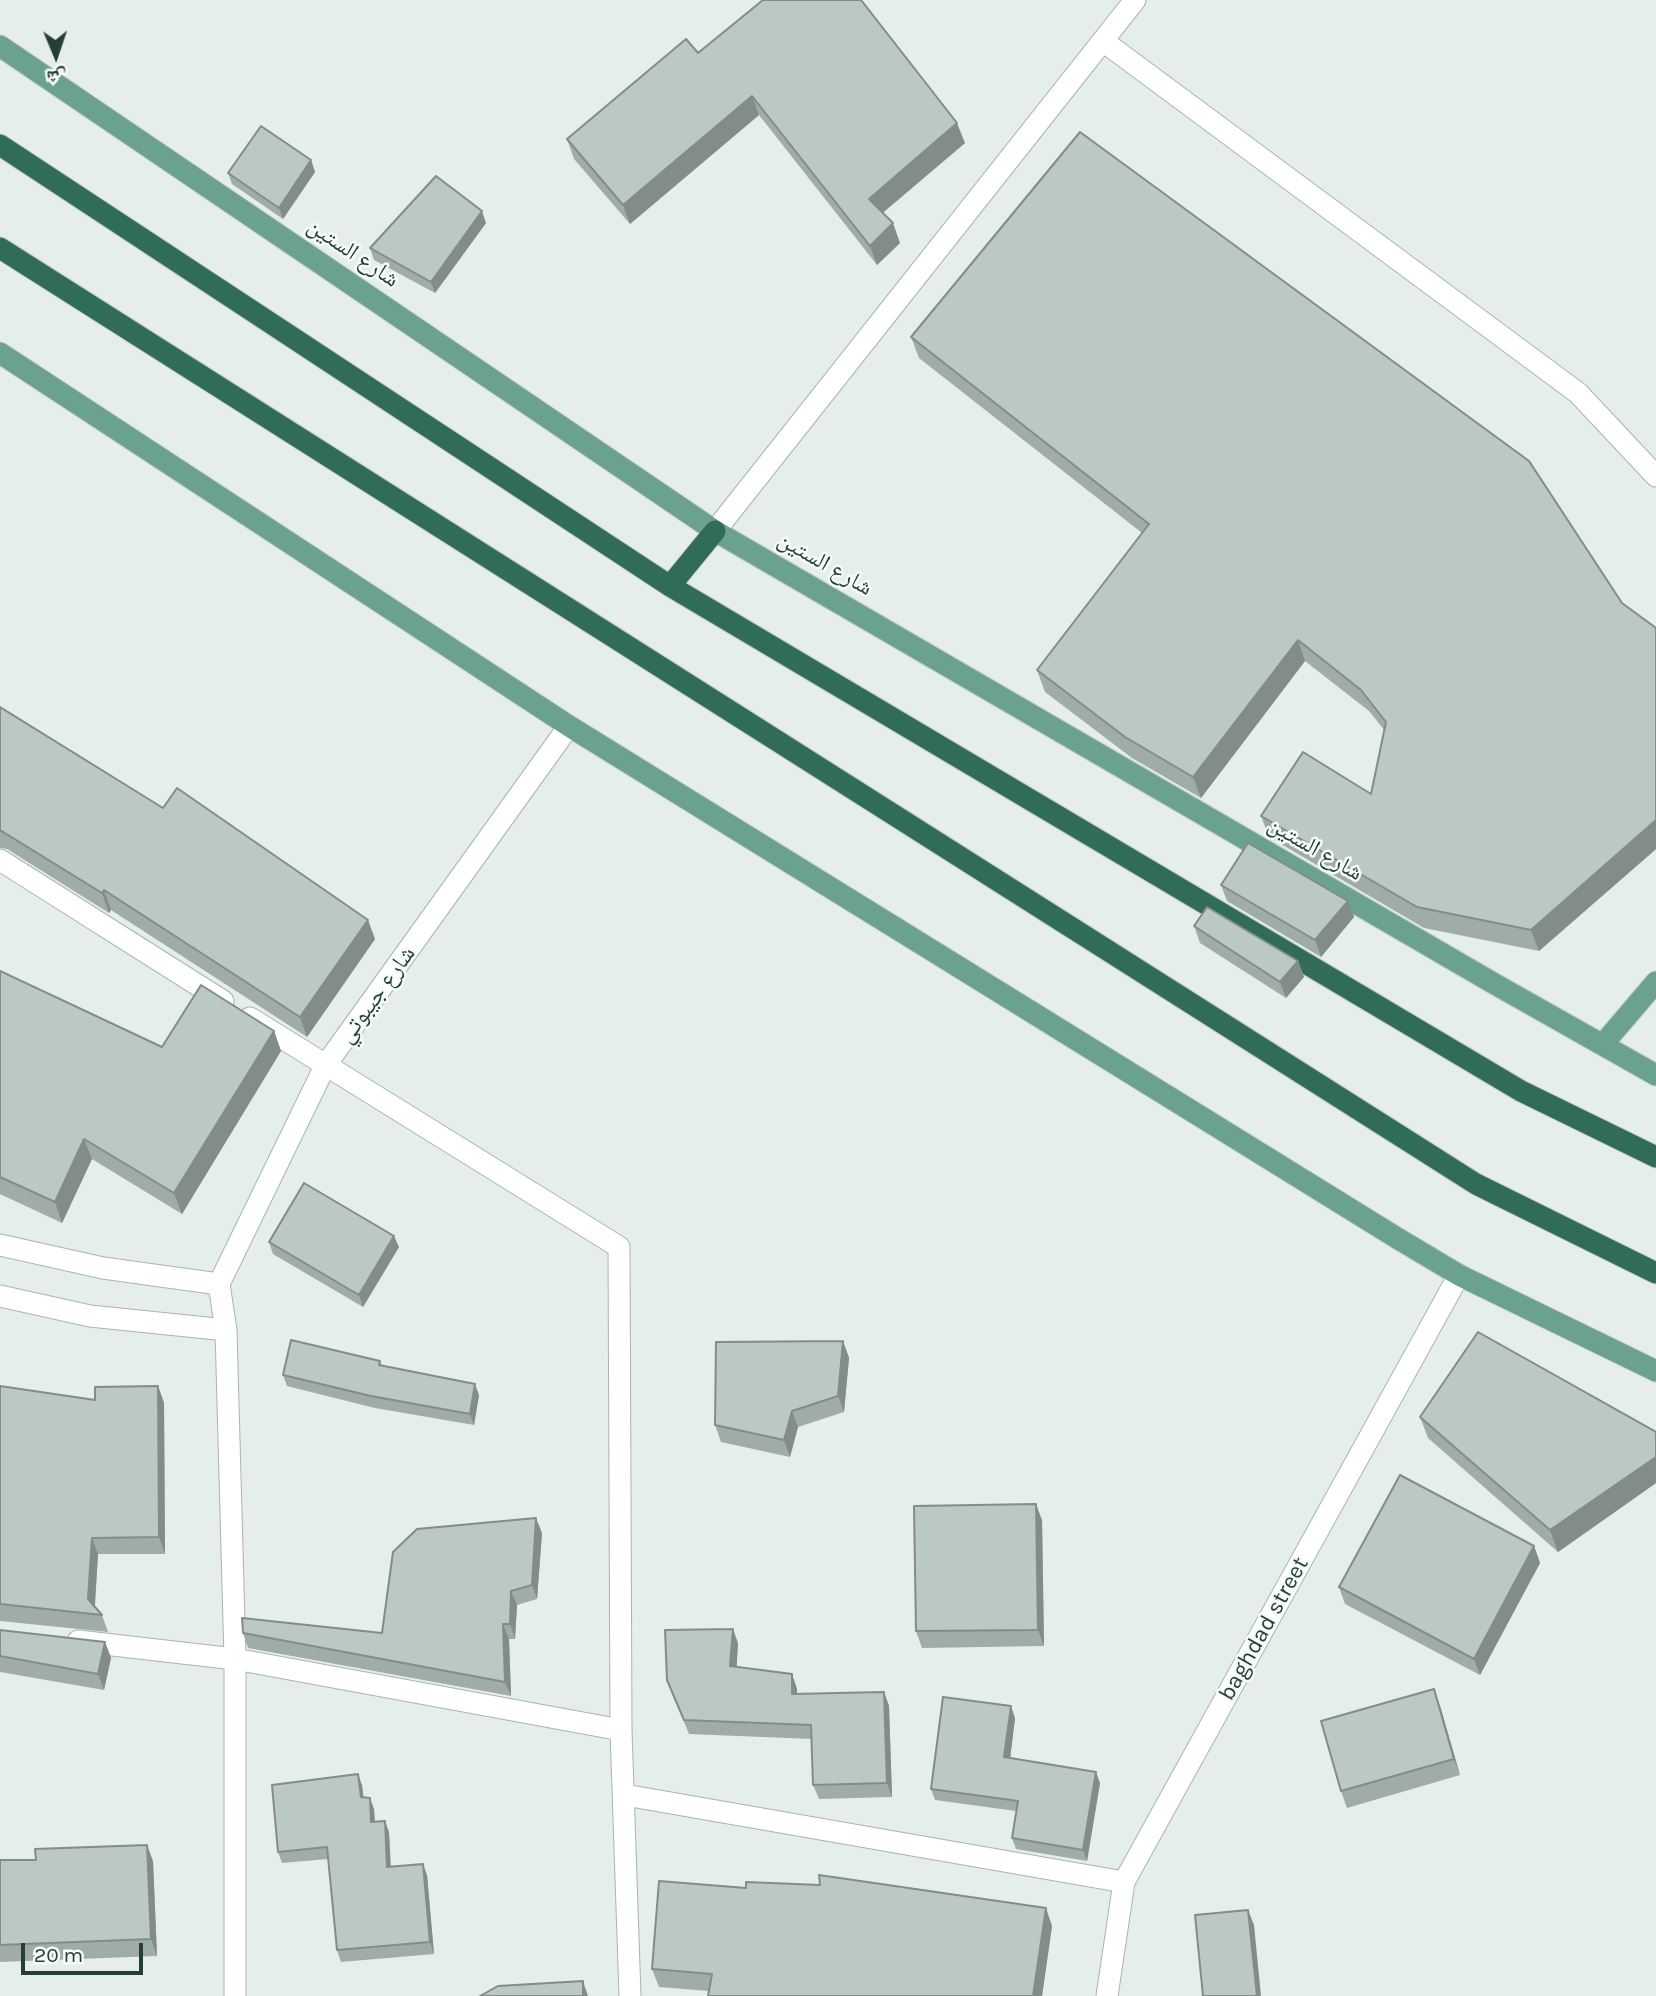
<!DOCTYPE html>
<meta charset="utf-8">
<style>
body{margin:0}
#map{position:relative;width:1656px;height:1996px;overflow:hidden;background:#e5eee9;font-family:Karla,"Noto Naskh Arabic",sans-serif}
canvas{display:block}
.north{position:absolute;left:21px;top:21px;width:70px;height:70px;-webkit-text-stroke:5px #f6faf8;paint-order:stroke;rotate:178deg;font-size:19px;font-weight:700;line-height:28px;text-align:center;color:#244035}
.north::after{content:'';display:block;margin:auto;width:24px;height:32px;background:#244035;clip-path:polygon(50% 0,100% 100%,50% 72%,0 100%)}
.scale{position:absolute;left:21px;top:1943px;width:122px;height:32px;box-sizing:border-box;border:4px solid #244035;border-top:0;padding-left:9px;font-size:21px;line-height:24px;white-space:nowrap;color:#244035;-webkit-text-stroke:5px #f6faf8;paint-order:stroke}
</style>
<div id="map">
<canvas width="1656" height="1996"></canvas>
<div class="north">ش</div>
<div class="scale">20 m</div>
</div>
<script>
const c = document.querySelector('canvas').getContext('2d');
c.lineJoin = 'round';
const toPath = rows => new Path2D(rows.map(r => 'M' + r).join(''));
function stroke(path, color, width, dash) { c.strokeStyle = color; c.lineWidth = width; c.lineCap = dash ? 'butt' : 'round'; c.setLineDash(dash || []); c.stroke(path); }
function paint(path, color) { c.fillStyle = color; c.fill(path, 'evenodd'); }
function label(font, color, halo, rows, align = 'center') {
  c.font = font + ' Karla,"Noto Naskh Arabic",sans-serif'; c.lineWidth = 5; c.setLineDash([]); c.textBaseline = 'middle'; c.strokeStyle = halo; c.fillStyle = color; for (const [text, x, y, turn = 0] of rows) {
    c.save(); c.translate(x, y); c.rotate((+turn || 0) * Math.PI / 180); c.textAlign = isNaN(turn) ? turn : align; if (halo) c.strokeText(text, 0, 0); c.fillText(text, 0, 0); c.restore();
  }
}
const minor = toPath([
 [1103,41,1578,393,1656,476],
 [715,531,1135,0],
 [0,860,223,1001],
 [250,1018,619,1247,621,1730,630,1996],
 [0,1245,103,1268,219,1284],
 [0,1296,90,1316,226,1330],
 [78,1641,235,1659,621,1730],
 [625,1795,1124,1882],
 [235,1996,235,1659,226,1330,219,1284,325,1066,569,726],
 [1107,1996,1124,1882,1459,1275]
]);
const major = toPath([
 [0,46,715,531,1493,983,1656,1075],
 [0,353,569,726,1397,1238,1459,1275,1656,1371],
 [1604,1043,1656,982]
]);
const highway = toPath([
 [0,145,670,586,1521,1091,1656,1157],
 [0,248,1476,1184,1656,1273],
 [670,586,715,531]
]);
const wall = toPath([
 [698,53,965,143,883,213,900,243,877,265,759,115,630,224,574,159,567,139],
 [311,160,315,172,283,219,232,184,228,173],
 [486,223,435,293,374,260,370,248],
 [911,337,1622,603,1656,628,1656,849,1539,951,1424,928,1269,837,1261,816,1371,794,1385,731,1369,711,1305,661,1201,798,1132,758,1045,692,1037,670,1142,533,919,358],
 [0,707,375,939,307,1037,111,910,109,913,7,849,0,848],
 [1221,885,1348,901,1354,917,1321,957,1227,901],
 [1194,926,1298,961,1304,977,1286,998,1200,943],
 [0,971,162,1047,274,1031,281,1051,182,1214,92,1159,62,1223,0,1194],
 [269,1242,399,1247,363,1307,273,1254],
 [843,1341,849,1358,844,1412,798,1427,790,1457,721,1442,715,1425],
 [380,1361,382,1366,479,1395,474,1425,375,1408,287,1386,283,1375],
 [0,1386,95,1400,158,1386,164,1403,165,1554,98,1554,95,1607,102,1615,108,1632,0,1621],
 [1420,1417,1656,1432,1656,1483,1558,1552,1428,1438],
 [1042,1520,1044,1646,922,1648,916,1631],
 [542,1533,537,1599,517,1605,515,1639,509,1639,511,1696,248,1648,243,1633,382,1633],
 [1534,1546,1540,1563,1480,1675,1345,1604,1339,1587],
 [0,1630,105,1642,111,1658,104,1690,0,1672],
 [738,1643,736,1667,792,1674,797,1689,797,1694,884,1692,889,1706,892,1797,819,1799,813,1785,812,1739,689,1734,667,1680],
 [1440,1706,1460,1775,1347,1808,1341,1791],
 [1015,1718,1010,1758,1100,1783,1087,1861,1016,1849,1012,1838,1016,1811,935,1800,931,1789],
 [362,1785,363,1797,374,1809,375,1822,389,1832,391,1867,427,1875,434,1954,341,1962,337,1950,328,1859,282,1863,278,1852],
 [0,1860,153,1861,157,1956,0,1962],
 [1052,1926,1042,1996,708,1996,709,1991,659,1987,652,1969]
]);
const shadedWall = toPath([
 [752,96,759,115,630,224,623,205],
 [957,123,965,143,876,218,869,199],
 [311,160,315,172,283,219,279,208],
 [482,211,486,223,435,293,431,282],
 [893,223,900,243,877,265,870,246],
 [1298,640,1305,661,1201,798,1193,777],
 [1656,820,1656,849,1539,951,1531,930],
 [104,890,111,910,109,913,102,893],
 [1348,901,1354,917,1321,957,1315,940],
 [368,920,375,939,307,1037,300,1017],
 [1298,961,1304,977,1286,998,1280,982],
 [274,1031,281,1051,182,1214,174,1193],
 [84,1139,92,1159,62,1223,55,1202],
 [394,1236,399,1247,363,1307,359,1295],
 [843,1341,849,1358,844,1412,838,1396],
 [475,1384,479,1395,474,1425,470,1414],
 [158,1386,164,1403,165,1554,159,1537],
 [792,1411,798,1427,790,1457,784,1440],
 [1656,1457,1656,1483,1558,1552,1550,1530],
 [1036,1504,1042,1520,1044,1646,1038,1630],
 [536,1518,542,1533,537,1599,532,1585],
 [92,1538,98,1554,94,1615,88,1599],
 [1534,1546,1540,1563,1480,1675,1474,1659],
 [511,1591,517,1605,515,1639,510,1624],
 [503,1624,509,1639,511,1696,505,1682],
 [733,1629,738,1643,736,1680,730,1666],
 [105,1642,111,1658,104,1690,98,1674],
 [792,1674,797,1689,797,1708,792,1694],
 [1434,1689,1440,1706,1460,1775,1454,1759],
 [884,1692,889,1706,892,1797,887,1783],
 [1011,1706,1015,1718,1009,1768,1004,1757],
 [1096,1772,1100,1783,1087,1861,1083,1850],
 [358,1774,362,1785,365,1808,361,1797],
 [370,1798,374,1809,375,1833,371,1822],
 [385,1821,389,1832,391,1879,387,1867],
 [147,1845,153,1861,157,1956,151,1939],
 [423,1864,427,1875,434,1954,430,1942],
 [1046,1908,1052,1926,1042,1996,1033,1996],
 [1248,1910,1254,1925,1261,1996,1257,1996],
 [583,1981,588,1996,583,1996]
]);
const building = toPath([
 [763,0,861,0,957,123,869,199,893,223,870,246,752,96,623,205,567,139,686,39,698,53,763,0],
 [261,126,311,160,279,208,228,173,261,126],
 [1080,132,1529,461,1622,603,1656,628,1656,820,1531,930,1417,907,1261,816,1303,752,1371,794,1386,722,1361,690,1298,640,1193,777,1125,737,1037,670,1149,524,911,337,1080,132],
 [436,176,482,211,431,282,370,248,436,176],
 [0,707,163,808,177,788,368,920,300,1017,104,890,102,893,0,830,0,707],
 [1248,843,1348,901,1315,940,1221,885,1248,843],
 [1207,907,1298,961,1280,982,1194,926,1207,907],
 [0,971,162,1047,201,985,274,1031,174,1193,84,1139,55,1202,0,1177,0,971],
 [304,1183,394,1236,359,1295,269,1242,304,1183],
 [1478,1332,1656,1432,1656,1457,1550,1530,1420,1417,1478,1332],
 [291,1340,380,1361,379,1365,475,1384,470,1414,371,1396,283,1375,291,1340],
 [843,1341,838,1396,792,1411,784,1440,715,1425,716,1342,843,1341],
 [0,1386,95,1400,95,1387,158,1386,159,1537,92,1538,88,1599,102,1615,0,1604,0,1386],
 [1400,1475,1534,1546,1474,1659,1339,1587,1400,1475],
 [1036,1504,1038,1630,916,1631,914,1506,1036,1504],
 [536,1518,532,1585,511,1591,510,1624,503,1624,505,1682,243,1633,242,1618,382,1633,393,1552,417,1529,536,1518],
 [733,1629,730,1666,792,1674,792,1694,884,1692,887,1783,813,1785,811,1725,684,1720,667,1680,665,1630,733,1629],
 [0,1630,105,1642,98,1674,0,1656,0,1630],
 [1434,1689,1454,1759,1341,1791,1321,1721,1434,1689],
 [943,1697,1011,1706,1004,1757,1096,1772,1083,1850,1012,1838,1018,1801,931,1789,943,1697],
 [358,1774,361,1797,370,1798,371,1822,385,1821,387,1867,423,1864,430,1942,337,1950,327,1847,278,1852,272,1785,358,1774],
 [147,1845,151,1939,0,1945,0,1860,36,1860,35,1849,147,1845],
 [819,1875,1046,1908,1033,1996,708,1996,712,1974,652,1969,659,1881,746,1888,746,1882,820,1885,819,1875],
 [1248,1910,1257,1996,1203,1996,1195,1915,1248,1910],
 [583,1981,583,1996,480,1996,498,1986,583,1981]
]);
const streetNames = [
 ["شارع الستين",353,253,34],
 ["شارع الستين",825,564,30],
 ["شارع الستين",1315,849,30],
 ["شارع جيبوتي",377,995,-54],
 ["baghdad street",1264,1629,-61]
];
stroke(minor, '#a7b6af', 23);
stroke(major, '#c2cac6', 23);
stroke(highway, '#c2cac6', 23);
stroke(minor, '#fff', 21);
stroke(major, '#6ba28e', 21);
stroke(highway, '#316b59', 21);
paint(wall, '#a0ada7');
paint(shadedWall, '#828d88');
paint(building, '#bac9c2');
stroke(building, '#828d88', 2);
label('23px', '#244035', '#f6faf8', streetNames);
</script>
